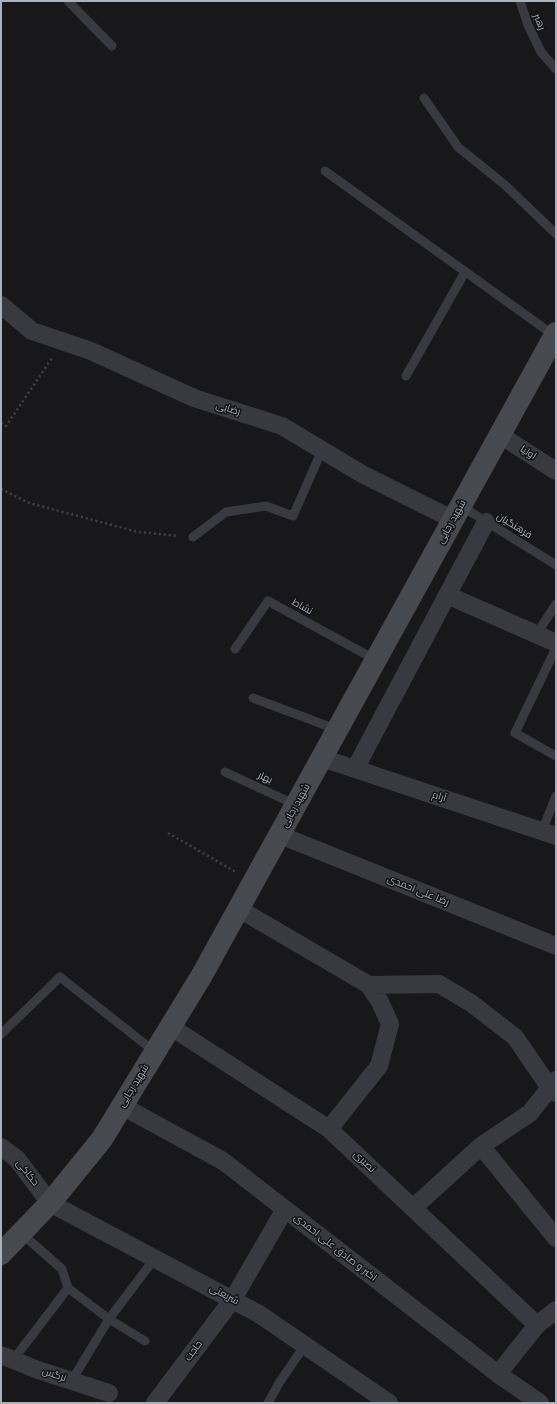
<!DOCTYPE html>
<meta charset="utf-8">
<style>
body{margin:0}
#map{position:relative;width:557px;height:1404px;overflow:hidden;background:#18181a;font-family:Roboto,sans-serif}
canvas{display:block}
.frame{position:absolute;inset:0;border:2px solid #a9b1ba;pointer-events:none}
</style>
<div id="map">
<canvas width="557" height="1404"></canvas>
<div class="frame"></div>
</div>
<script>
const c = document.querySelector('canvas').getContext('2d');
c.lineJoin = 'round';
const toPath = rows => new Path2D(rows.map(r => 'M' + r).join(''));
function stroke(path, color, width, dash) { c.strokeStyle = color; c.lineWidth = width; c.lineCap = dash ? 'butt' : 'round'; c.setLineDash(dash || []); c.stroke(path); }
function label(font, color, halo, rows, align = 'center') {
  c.font = font + ' Roboto,Cairo,sans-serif'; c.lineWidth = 3; c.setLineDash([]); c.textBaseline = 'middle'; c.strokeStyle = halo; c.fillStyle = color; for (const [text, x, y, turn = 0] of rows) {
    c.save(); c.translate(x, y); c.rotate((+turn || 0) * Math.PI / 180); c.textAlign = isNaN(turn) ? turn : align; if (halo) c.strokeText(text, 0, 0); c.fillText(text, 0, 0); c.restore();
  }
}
const path = toPath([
 [1,423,6,426,52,358],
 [1,489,29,503,138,532,179,536],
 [168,833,236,872]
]);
const service = toPath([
 [68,1,112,46],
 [520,1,528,25,541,52,556,69],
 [424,98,458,147,505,185,556,234],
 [325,171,555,336],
 [406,376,465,272],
 [461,506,556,565],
 [193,537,226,512,266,506,293,516,322,450],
 [536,635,556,604],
 [556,648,515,733,556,756],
 [235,649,268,601,376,660],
 [253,698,338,730],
 [225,772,296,805],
 [542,831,556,796],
 [1,1034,60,977,155,1052],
 [21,1233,62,1269,68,1288,109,1319,145,1341],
 [13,1360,68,1288],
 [72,1380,109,1319,155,1258],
 [268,1403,279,1383,305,1345]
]);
const minor = toPath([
 [1,305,32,331,91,351,194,398,282,426,362,474,454,520],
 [500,435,556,471],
 [447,595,556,643],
 [322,758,556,836],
 [355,769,486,522],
 [280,835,556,946],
 [239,909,369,985,380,1002,390,1024,379,1066,329,1129],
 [369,985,439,984,471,1003,515,1037,550,1088,556,1093],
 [171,1027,329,1129,537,1325],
 [122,1106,223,1161,498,1374,540,1403],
 [481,1146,556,1238],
 [1,1147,17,1159,50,1203,259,1314,389,1403],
 [413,1208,481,1146,530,1113,556,1080],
 [1,1355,38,1370,109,1393],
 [498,1374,537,1325,556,1310],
 [155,1403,233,1299,285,1209]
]);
const secondary = toPath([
 [1,1254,50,1203,102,1139,202,975,556,333]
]);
const streetNames = [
 ["رهبر",539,22,68],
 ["رضایی",228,409,17],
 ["اولیا",528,453,33],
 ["شهید رجایی",452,522,-61],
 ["فرهنگیان",514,526,32],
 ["نشاط",302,607,29],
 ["بهار",265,778,25],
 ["آرام",439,797,18],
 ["شهید رجایی",296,806,-61],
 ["رضا علی احمدی",418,891,22],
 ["شهید رجایی",134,1086,-58],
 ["نصیری",364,1162,44],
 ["حکاکی",27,1173,52],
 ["اکبر و صادق علی احمدی",335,1248,38],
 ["شریعتی",224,1295,28],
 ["حاجت",194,1351,-53],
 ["نرگس",54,1375,18]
];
stroke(path, '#3e4146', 2.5, [2, 3]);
stroke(service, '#383a3f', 9);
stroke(minor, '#383a3f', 18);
stroke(secondary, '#464a4f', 22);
label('10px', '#a9b1ba', '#131315', streetNames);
</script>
